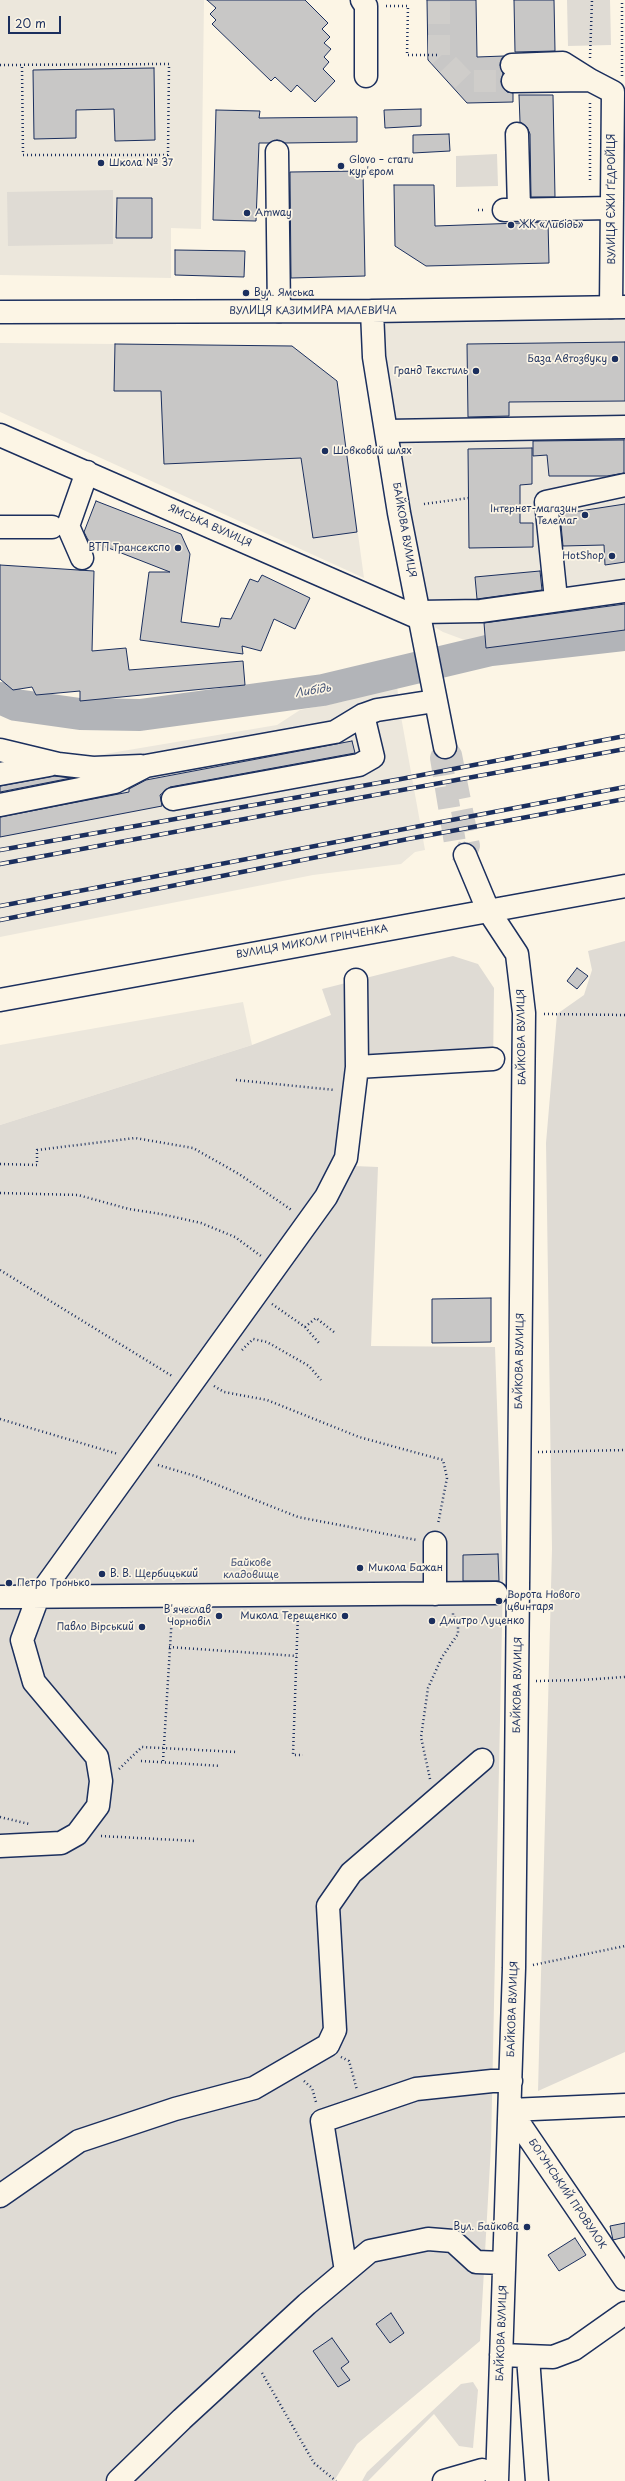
<!DOCTYPE html>
<meta charset="utf-8">
<style>
body{margin:0}
#map{position:relative;width:625px;height:2481px;overflow:hidden;background:#fcf5e5;font-family:"Playpen Sans",sans-serif}
canvas{display:block}
.scale{position:absolute;left:8px;top:16px;width:53px;height:18px;box-sizing:border-box;border:2px solid #1b2f5e;border-top:0;padding-left:5px;font-size:12px;line-height:14px;white-space:nowrap;color:#1b2f5e;-webkit-text-stroke:3px #fcf5e5;paint-order:stroke}
</style>
<div id="map">
<canvas width="625" height="2481"></canvas>
<div class="scale">20 m</div>
</div>
<script>
const c = document.querySelector('canvas').getContext('2d');
c.lineJoin = 'round';
function paint(path, color) { c.fillStyle = color; c.fill(path, 'evenodd'); }
const toPath = rows => new Path2D(rows.map(r => 'M' + r).join(''));
function stroke(path, color, width, dash) { c.strokeStyle = color; c.lineWidth = width; c.lineCap = dash ? 'butt' : 'round'; c.setLineDash(dash || []); c.stroke(path); }
function label(font, color, halo, rows, align = 'center') {
  c.font = font + ' "Playpen Sans",sans-serif'; c.lineWidth = 3.5; c.setLineDash([]); c.textBaseline = 'middle'; c.strokeStyle = halo; c.fillStyle = color; for (const [text, x, y, turn = 0] of rows) {
    c.save(); c.translate(x, y); c.rotate((+turn || 0) * Math.PI / 180); c.textAlign = isNaN(turn) ? turn : align; if (halo) c.strokeText(text, 0, 0); c.fillText(text, 0, 0); c.restore();
  }
}
const built = toPath([
 [0,0,204,0,201,229,171,228,171,278,0,275],
 [625,307,625,630,486,648,443,632,419,618,372,311],
 [0,343,115,344,115,391,228,392,294,409,303,474,349,468,364,578,0,412],
 [387,685,397,686,400,711,425,850,415,852,401,864,313,875,0,937,0,742,81,758,277,725,300,710,346,701],
 [243,1002,252,1045,0,1125,0,1045]
]);
const green = toPath([
 [567,0,610,0,611,45,568,46],
 [497,154,498,186,456,187,456,156],
 [113,190,113,244,8,246,7,192],
 [625,941,625,2052,538,2091,552,1549,546,1143,557,1014,584,995,592,970,588,951],
 [453,956,478,964,494,988,493,1070,358,1071,354,1166,378,1167,371,1346,495,1347,503,1578,491,2146,480,2341,357,2444,334,2481,0,2481,0,1125,252,1045,331,1015,322,989],
 [473,2382,478,2390,473,2448,459,2446,434,2414,368,2481,362,2481,367,2472,461,2384]
]);
const river = toPath([
 [0,698,16,705,80,714,140,715,323,690,491,650,625,635]
]);
const building = toPath([
 [207,0,305,0,328,23,322,29,330,37,324,43,331,49,324,57,329,62,323,69,335,81,315,102,297,85,291,92,275,77,271,81,212,24,216,20,210,14,216,8,207,0],
 [427,0,476,0,477,57,504,56,500,65,503,74,501,82,507,92,513,93,513,102,467,103,428,60,427,0],
 [514,0,554,0,555,51,515,52,514,0],
 [154,68,155,140,115,141,114,109,76,110,76,138,34,139,33,70,154,68],
 [519,95,553,95,555,197,531,197,530,134,527,127,520,122,519,95],
 [421,109,421,126,385,128,384,110,421,109],
 [216,110,260,111,259,118,357,117,357,142,285,143,277,140,269,143,259,143,256,221,213,220,216,110],
 [449,134,450,151,413,153,413,135,449,134],
 [363,171,365,276,291,278,290,172,363,171],
 [394,185,434,185,435,226,548,222,549,263,426,266,395,246,394,185],
 [117,198,152,198,152,238,116,238,117,198],
 [175,250,245,251,244,277,175,275,175,250],
 [625,342,625,401,509,402,509,416,468,417,467,344,625,342],
 [115,344,292,346,337,381,357,532,313,538,301,458,164,464,161,391,114,391,115,344],
 [624,440,624,473,607,476,549,476,547,455,533,456,533,441,624,440],
 [532,448,532,484,520,485,520,523,533,523,533,547,469,548,468,449,532,448],
 [96,501,181,534,190,554,181,622,219,627,221,618,231,619,250,579,258,582,262,575,310,598,295,629,274,619,261,651,242,646,243,654,140,640,149,572,170,572,88,540,84,532,96,501],
 [625,504,625,562,605,565,604,545,563,546,560,514,625,504],
 [0,565,94,571,92,651,126,648,129,670,243,661,245,685,80,701,80,691,36,695,32,687,13,690,0,679,0,565],
 [540,571,542,590,477,599,475,577,540,571],
 [625,604,625,630,486,648,484,623,625,604],
 [352,741,355,753,170,787,160,795,162,806,0,837,0,817,129,792,129,789,146,780,352,741],
 [54,776,71,778,0,792,0,786,54,776],
 [577,968,588,976,577,989,567,981,577,968],
 [491,1298,491,1342,432,1343,432,1299,491,1298],
 [498,1554,499,1581,463,1581,463,1555,498,1554],
 [625,2223,625,2237,613,2240,610,2226,625,2223],
 [575,2238,586,2255,559,2271,548,2255,575,2238],
 [391,2313,404,2333,390,2343,376,2324,391,2313],
 [332,2338,349,2362,341,2368,350,2380,338,2387,313,2351,332,2338]
]);
const minorTunnel = toPath([
 [439,2,439,55,464,81,513,81]
]);
const majorTunnel = toPath([
 [445,747,451,755,469,846,465,855,456,849,441,758,445,747]
]);
const path = toPath([
 [386,6,408,6,407,55,439,55],
 [590,58,592,0],
 [0,65,169,64,168,155,23,155,22,66],
 [622,76,622,0],
 [590,103,590,182],
 [478,210,486,210],
 [424,504,469,498],
 [544,1014,625,1015],
 [236,1080,335,1090],
 [0,1164,37,1165,37,1150,135,1138,193,1148,239,1174,293,1211],
 [0,1193,78,1195,129,1209,161,1214,201,1223,235,1237,261,1256],
 [0,1270,172,1376],
 [272,1304,305,1327,319,1343],
 [305,1327,316,1318,334,1332],
 [242,1350,253,1339,267,1342,309,1366,321,1380],
 [214,1386,224,1392,267,1400,359,1437,443,1460,447,1478,438,1524],
 [0,1419,118,1454],
 [538,1452,625,1450],
 [158,1465,195,1476,298,1517,417,1540],
 [298,1613,293,1755,303,1755],
 [169,1647,297,1656],
 [536,1681,581,1680,625,1677],
 [141,1761,220,1766],
 [163,1761,172,1615],
 [119,1769,142,1747,237,1752],
 [430,1779,421,1737,428,1688,442,1657,458,1634,458,1621,453,1616,453,1612],
 [0,1817,29,1824],
 [101,1836,196,1841],
 [533,1965,625,1946],
 [341,2057,349,2061,357,2090],
 [304,2081,312,2088,316,2102],
 [262,2373,314,2463,336,2481]
]);
const minor = toPath([
 [362,0,366,6,366,76],
 [512,65,563,63,590,80],
 [513,81,590,80,613,92,611,307],
 [517,134,519,209],
 [277,152,279,311],
 [504,210,611,208],
 [387,431,625,427],
 [0,435,419,618],
 [0,527,52,527],
 [82,558,68,526,87,472],
 [556,599,546,502,625,485],
 [419,612,481,611,625,591],
 [0,750,58,764,93,768,141,766],
 [0,774,49,765],
 [173,799,359,765,373,757,363,715],
 [0,805,115,782,146,766,335,732,363,715,377,710,435,701],
 [488,910,517,954,524,1013,514,1968,497,2481],
 [357,1067,493,1059],
 [435,1543,435,1594],
 [0,1597,496,1593],
 [0,1846,61,1843,77,1834,98,1806,101,1781,97,1757,34,1682,22,1640,38,1597,326,1197,346,1158,357,1067,356,980],
 [510,2110,625,2279],
 [510,2110,625,2105],
 [0,2196,79,2141,175,2109,254,2088,328,2045,335,2030,328,1906,351,1873,482,1760],
 [346,2271,322,2121,416,2089,492,2081,511,2081],
 [501,2355,553,2357,574,2349,625,2313],
 [528,2357,537,2481],
 [118,2481,182,2419,307,2304,370,2251,428,2239,453,2241,476,2262,504,2263],
 [444,2481,482,2470]
]);
const major = toPath([
 [372,311,374,357,399,513,445,747],
 [0,312,372,311,625,307],
 [465,855,488,910],
 [0,1000,625,886]
]);
const rail = toPath([
 [0,850,401,779,625,736],
 [0,864,625,749],
 [0,906,625,787],
 [0,920,408,839,625,799]
]);
const markers = [
 [101,163,4,"#1b2f5e"],
 [341,166,4,"#1b2f5e"],
 [247,213,4,"#1b2f5e"],
 [511,225,4,"#1b2f5e"],
 [246,293,4,"#1b2f5e"],
 [615,359,4,"#1b2f5e"],
 [476,371,4,"#1b2f5e"],
 [325,451,4,"#1b2f5e"],
 [585,515,4,"#1b2f5e"],
 [178,548,4,"#1b2f5e"],
 [612,556,4,"#1b2f5e"],
 [360,1568,4,"#1b2f5e"],
 [102,1574,4,"#1b2f5e"],
 [9,1583,4,"#1b2f5e"],
 [499,1601,4,"#1b2f5e"],
 [219,1616,4,"#1b2f5e"],
 [345,1616,4,"#1b2f5e"],
 [432,1621,4,"#1b2f5e"],
 [142,1627,4,"#1b2f5e"],
 [527,2227,4,"#1b2f5e"]
];
const poiNames = [
 ["Glovo – стати",349,160],
 ["кур'єром",349,172],
 ["Школа № 37",109,163],
 ["Amway",255,213],
 ["ЖК «Либідь»",519,225],
 ["Вул. Ямська",254,293],
 ["База Автозвуку",607,359,"right"],
 ["Гранд Текстиль",468,371,"right"],
 ["Шовковий шлях",333,451],
 ["Інтернет-магазин",577,509,"right"],
 ["Телемаг",577,521,"right"],
 ["ВТП Трансекспо",170,548,"right"],
 ["HotShop",604,556,"right"],
 ["Микола Бажан",368,1568],
 ["В. В. Щербицький",110,1574],
 ["Петро Тронько",17,1583],
 ["Ворота Нового",507,1595],
 ["цвинтаря",507,1607],
 ["В'ячеслав",211,1610,"right"],
 ["Чорновіл",211,1622,"right"],
 ["Микола Терещенко",337,1616,"right"],
 ["Дмитро Луценко",440,1621],
 ["Павло Вірський",134,1627,"right"],
 ["Вул. Байкова",519,2227,"right"]
];
const streetNames = [
 ["ВУЛИЦЯ ЄЖИ ҐЕДРОЙЦЯ",612,199,-90],
 ["ВУЛИЦЯ КАЗИМИРА МАЛЕВИЧА",313,311],
 ["ЯМСЬКА ВУЛИЦЯ",210,526,24],
 ["БАЙКОВА ВУЛИЦЯ",404,530,80],
 ["ВУЛИЦЯ МИКОЛИ ГРІНЧЕНКА",312,942,-10],
 ["БАЙКОВА ВУЛИЦЯ",522,1037,-91],
 ["БАЙКОВА ВУЛИЦЯ",520,1361,-89],
 ["БАЙКОВА ВУЛИЦЯ",518,1685,-89],
 ["БАЙКОВА ВУЛИЦЯ",513,2009,-88],
 ["БОГУНСЬКИЙ ПРОВУЛОК",567,2194,56],
 ["БАЙКОВА ВУЛИЦЯ",502,2333,-88]
];
const parkNames = [
 ["Байкове",251,1563],
 ["кладовище",251,1575]
];
const waterNames = [
 ["Либідь",313,691,-9]
];
paint(built, '#ece7dc');
paint(green, '#dfdbd4');
stroke(river, '#b2b4b8', 32);
paint(building, '#c8c7c6');
stroke(building, '#1b2f5e', 1);
stroke(minorTunnel, '#cfcdca', 22, [22, 11]);
stroke(majorTunnel, '#cfcdca', 22, [22, 11]);
stroke(minor, '#1b2f5e', 25);
stroke(major, '#1b2f5e', 25);
stroke(path, '#1b2f5e', 2.5, [1, 3]);
stroke(minor, '#fcf5e5', 22);
stroke(major, '#fcf5e5', 22);
stroke(rail, '#1b2f5e', 4.5);
stroke(rail, '#fcf5e5', 3, [9]);
for (const [x, y, r, color] of markers) { const dot = new Path2D(); dot.arc(x, y, r, 0, 2 * Math.PI); c.fillStyle = color; c.fill(dot); stroke(dot, '#fcf5e5', 1.5); }
label('10px', '#1b2f5e', '#fcf5e5', poiNames, 'left');
label('10px', '#1b2f5e', '#fcf5e5', streetNames);
label('10px', '#425176', '#fcf5e5', parkNames);
label('italic 11px', '#485779', '#fcf5e5', waterNames);
</script>
